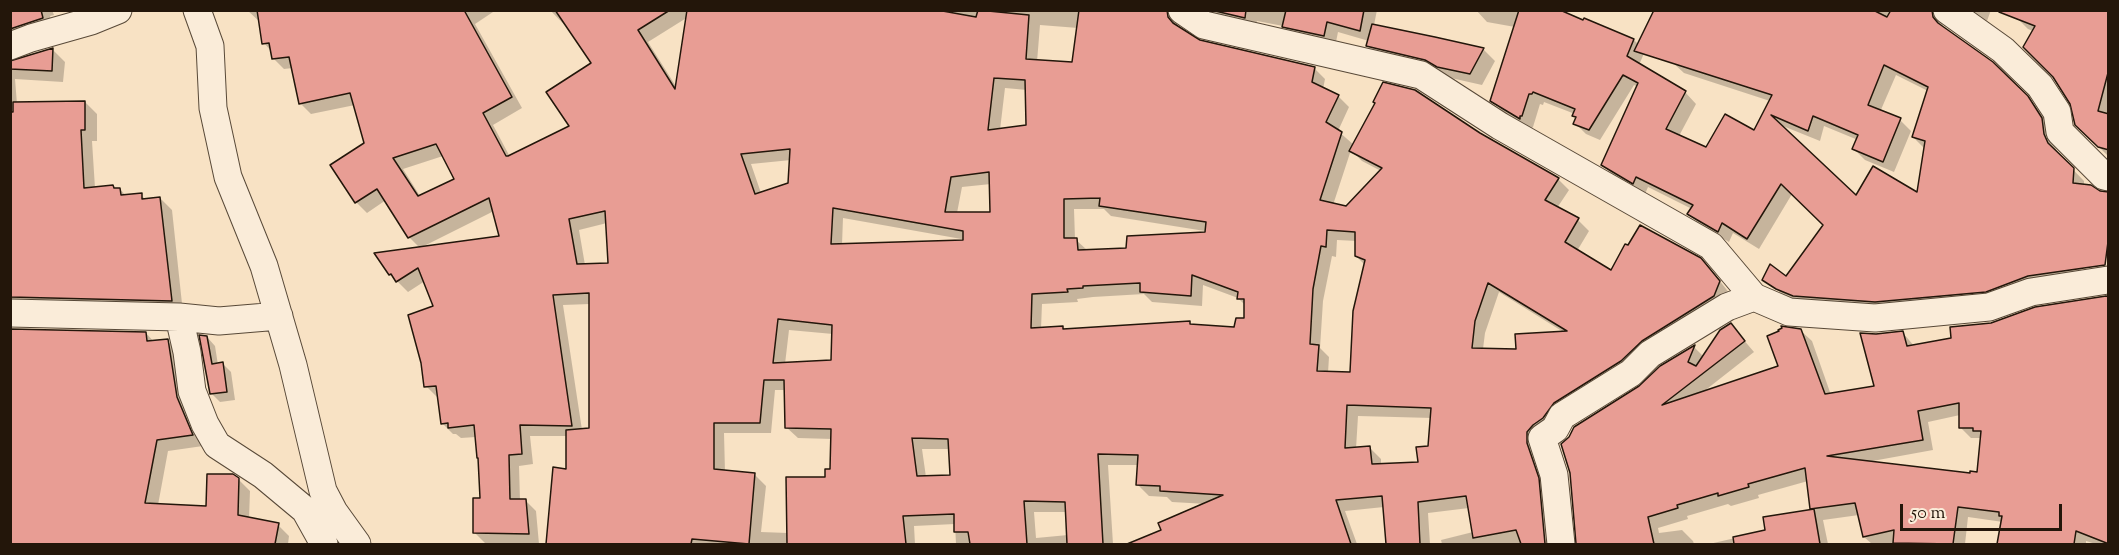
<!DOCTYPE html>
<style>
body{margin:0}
#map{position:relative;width:2119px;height:555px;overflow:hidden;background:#f8e2c4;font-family:"Sorts Mill Goudy",serif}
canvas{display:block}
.frame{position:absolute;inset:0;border:12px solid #23160a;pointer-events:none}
.scale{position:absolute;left:1900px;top:504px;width:162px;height:27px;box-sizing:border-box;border:3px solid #23160a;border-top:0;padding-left:8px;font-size:18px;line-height:21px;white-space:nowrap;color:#23160a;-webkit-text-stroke:4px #faecd9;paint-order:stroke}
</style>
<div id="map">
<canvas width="2119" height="555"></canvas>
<div class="frame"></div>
<div class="scale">50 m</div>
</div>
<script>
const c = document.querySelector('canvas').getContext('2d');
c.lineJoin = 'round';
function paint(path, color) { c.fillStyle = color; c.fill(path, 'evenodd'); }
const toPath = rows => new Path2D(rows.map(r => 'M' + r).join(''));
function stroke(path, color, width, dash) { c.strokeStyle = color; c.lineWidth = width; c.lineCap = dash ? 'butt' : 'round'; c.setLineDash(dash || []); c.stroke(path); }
const shadow = toPath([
 [10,10,52,10,54,15,50,16,55,30,10,48],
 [247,10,496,10,475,24,522,108,493,125,510,157,571,126,594,63,576,37,550,10,1182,10,1177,20,1178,28,1199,42,1314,68,1325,79,1323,89,1338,96,1349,107,1338,131,1354,145,1479,134,1558,179,1569,190,1557,208,1578,220,1589,231,1577,251,1612,272,1712,271,1730,294,1554,429,1554,544,1442,544,1441,540,1473,532,1469,508,1428,513,1430,544,1391,544,1387,541,1384,507,1345,511,1357,544,1127,544,1163,531,1207,504,1172,502,1167,497,1149,496,1138,485,1139,465,1108,465,1113,544,956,544,955,524,914,526,915,544,547,544,555,469,567,470,567,436,530,436,533,464,519,466,520,500,525,500,536,511,539,544,485,543,474,532,482,500,476,437,461,438,456,434,453,434,442,423,439,397,437,397,426,386,422,363,435,307,425,281,408,292,390,274,377,254,501,237,494,211,420,248,409,237,386,200,367,213,356,202,365,143,355,105,311,114,300,103,293,68,284,69,273,58,272,52,264,43,260,22],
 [688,17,677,88,648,42],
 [1040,25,1078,28,1074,64,1037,62],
 [1005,88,1027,90,1027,127,1000,130],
 [1351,150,1362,161,1381,171,1347,208,1333,205],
 [443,156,456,180,420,196,403,169],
 [791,160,790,184,761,193,751,164],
 [991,184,992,214,957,213,962,187],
 [1074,209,1104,209,1111,216,1211,232,1128,249,1087,250,1075,239],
 [843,218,967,240,967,241,842,245],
 [607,223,609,264,585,265,579,230],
 [1337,240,1357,241,1356,256,1365,265,1352,374,1328,373,1329,357,1320,348,1323,301,1332,256,1336,257],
 [1203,285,1238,298,1245,305,1245,319,1235,329,1193,326,1189,322,1064,330,1062,328,1041,329,1042,304,1078,302,1077,299,1093,297,1144,294,1152,302,1202,306],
 [1499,292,1565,333,1518,350,1483,349,1485,333],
 [590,304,590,429,582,430,563,305],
 [789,330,833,334,833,362,785,364],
 [775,390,786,390,786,427,798,438,832,439,832,470,788,533,761,532,766,486,755,475,725,472,724,433,771,433],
 [1358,416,1432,418,1429,447,1419,464,1381,465,1381,459,1370,448,1356,449],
 [922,449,950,449,952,476,926,477],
 [1034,512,1067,512,1068,535,1036,538],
 [1206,10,1377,10,1374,25,1483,49,1495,61,1482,85,1451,78,1380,58,1368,46,1369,41,1338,32,1335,47,1295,37,1283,26,1257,21,1255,28,1223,21],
 [1476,10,1567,10,1566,14,1634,40,1645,51,1639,65,1685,92,1696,104,1679,136,1707,149,1754,132,1770,101,1684,73,1672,62,1656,10,1947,10,1942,21,1943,28,1992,63,2039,109,2052,130,2055,147,2059,155,2084,181,2084,186,2108,194,2108,258,2053,255,2052,263,2081,269,2091,279,1887,313,1789,300,1764,279,1787,278,1825,225,1792,194,1759,249,1733,233,1729,242,1700,225,1689,214,1692,209,1648,187,1645,194,1614,176,1603,165,1638,87,1634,85,1600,140,1586,134,1575,123,1577,118,1575,114,1544,102,1543,105,1540,104,1533,127,1531,129,1503,112,1492,100,1515,27,1487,22],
 [1896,75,1928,91,1913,137,1925,149,1918,194,1857,197,1778,124,1820,141,1824,126,1858,140,1854,149,1865,160,1894,172,1911,131,1900,120,1880,112],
 [1972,10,1991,10,1987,21],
 [2108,10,2108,156,2076,124,2072,103,2033,31,2028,29,2017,18],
 [53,50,65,62,63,82,15,79,17,104,85,102,97,114,97,141,92,141,95,188,120,189,126,196,141,195,146,200,160,198,172,210,183,313,10,315,10,62],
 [2108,297,2108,544,2096,544,2086,541,2086,544,1998,544,2003,522,1968,517,1965,544,1895,543,1872,544,1864,537,1859,515,1823,520,1828,544,1709,544,1766,531,1814,511,1812,509,1808,481,1758,495,1759,498,1731,506,1728,504,1687,516,1688,519,1658,528,1659,533,1682,530,1693,541,1694,544,1578,544,1640,388,1661,368,1694,347,1704,357,1731,325,1754,352,1703,392,1780,367,1800,330,1812,341,1831,395,1876,388,1876,335,1903,333,1915,347,1953,340,1994,323],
 [1960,415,1960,427,1971,438,1982,438,1978,473,1971,475,1867,462,1933,450,1928,422],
 [10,330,146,333,154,342,167,341,179,352,203,446,168,451,158,505,207,508,238,479,250,491,249,519,278,525,289,536,288,544,10,544],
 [207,337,215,346,218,365,223,364,231,372,235,400,220,402,212,394]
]);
const building = toPath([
 [10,10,41,10,43,18,10,29,10,10],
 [257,10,464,10,512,97,483,113,506,156,508,156,569,126,546,92,591,63,555,10,670,10,638,30,675,89,687,10,937,10,976,17,978,10,1029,15,1026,59,1072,62,1079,10,1167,10,1168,17,1173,23,1200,40,1315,67,1312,82,1339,95,1326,122,1342,132,1320,200,1346,206,1382,168,1349,151,1375,103,1373,102,1383,82,1415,90,1480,133,1559,178,1545,200,1579,218,1565,242,1611,270,1625,244,1628,245,1640,225,1701,258,1720,281,1714,296,1642,341,1621,361,1554,403,1543,418,1533,425,1527,432,1527,443,1539,478,1545,544,1521,544,1516,530,1473,538,1466,496,1418,502,1420,544,1386,544,1382,496,1336,500,1351,544,1127,544,1161,530,1158,523,1223,495,1160,491,1160,486,1136,485,1138,455,1098,454,1103,544,1067,544,1065,502,1024,501,1027,544,970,544,968,532,954,532,954,514,903,516,906,544,787,544,786,477,825,477,825,469,830,469,831,429,785,428,784,380,764,380,760,423,714,423,714,469,755,473,749,544,692,539,691,544,546,544,553,467,566,469,566,430,589,428,589,293,553,295,572,426,520,425,522,454,509,455,510,499,526,499,529,534,473,533,473,498,480,498,478,458,477,458,474,425,448,428,448,423,441,424,436,386,424,387,421,363,408,315,433,306,418,268,396,282,391,274,389,275,374,253,499,236,489,198,408,238,377,189,355,203,330,165,364,143,350,93,299,104,289,57,272,59,269,43,262,44,257,10],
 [994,78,1025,80,1026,125,988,130,994,78],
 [436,144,454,179,418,196,393,158,436,144],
 [790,149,788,183,755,194,741,154,790,149],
 [989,172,990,212,945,212,951,177,989,172],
 [1100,198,1099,206,1206,222,1205,232,1127,236,1126,248,1078,250,1077,238,1064,238,1064,199,1100,198],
 [833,208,963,231,963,240,831,244,833,208],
 [605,211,608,263,577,264,569,219,605,211],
 [1327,230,1355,232,1355,256,1365,260,1353,311,1350,372,1317,371,1319,345,1310,344,1313,289,1321,246,1326,247,1327,230],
 [1192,275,1238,292,1237,299,1244,299,1244,318,1236,318,1234,327,1190,324,1190,321,1063,329,1063,326,1031,328,1032,294,1068,292,1067,289,1083,288,1083,286,1140,283,1140,292,1191,296,1192,275],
 [1488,283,1567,331,1515,334,1516,349,1472,348,1475,321,1488,283],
 [778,319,832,325,831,360,773,363,778,319],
 [1347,405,1431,408,1428,446,1416,447,1418,462,1372,464,1370,446,1345,448,1347,405],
 [912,438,948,439,950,475,917,476,912,438],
 [1211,10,1246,10,1245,18,1211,10],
 [1286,10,1364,10,1360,31,1327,22,1324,36,1282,27,1286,10],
 [1519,10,1560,10,1583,20,1584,18,1634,39,1627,56,1686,91,1666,129,1706,147,1725,114,1754,130,1772,95,1634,51,1654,10,1873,10,1887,17,1891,10,1932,10,1933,17,1938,23,1993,62,2028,96,2042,118,2044,134,2048,143,2074,168,2073,183,2091,185,2100,191,2109,192,2109,234,2105,265,2028,276,1986,292,1875,302,1793,296,1776,289,1762,280,1770,264,1786,276,1823,225,1781,184,1747,239,1722,223,1718,232,1687,214,1693,205,1636,177,1633,184,1601,165,1638,83,1623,75,1589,130,1573,124,1576,117,1572,116,1575,109,1533,92,1532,94,1529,94,1522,116,1520,116,1520,119,1490,101,1519,10],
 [1884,65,1928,87,1912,137,1925,141,1917,192,1873,166,1856,195,1771,115,1808,131,1813,116,1858,135,1852,149,1883,162,1901,118,1868,105,1884,65],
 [1999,10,2109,10,2109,69,2098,111,2109,114,2109,150,2098,147,2075,125,2070,104,2053,77,2023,47,2035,26,1999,12,1999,10],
 [1372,24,1435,37,1484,48,1470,74,1437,67,1425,60,1366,46,1372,24],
 [53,48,52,71,10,69,10,61,53,48],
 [85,101,85,130,81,130,84,188,113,185,114,188,120,188,121,195,142,193,142,199,160,197,172,301,10,297,10,112,13,112,13,102,85,101],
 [2106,296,2109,297,2109,544,2076,531,2074,544,1997,544,2002,516,1999,516,1999,512,1958,507,1953,544,1893,543,1894,530,1863,537,1855,503,1810,509,1805,468,1748,484,1749,487,1718,496,1718,493,1677,505,1678,508,1648,517,1654,544,1576,544,1570,473,1561,444,1569,437,1574,427,1639,386,1660,366,1695,345,1688,362,1696,366,1720,330,1731,323,1745,341,1662,405,1778,366,1767,336,1779,331,1778,330,1782,328,1781,326,1801,329,1825,394,1874,386,1860,333,1876,334,1903,331,1907,346,1951,338,1950,327,1991,323,2035,307,2106,296],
 [1959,403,1959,428,1973,428,1973,431,1981,431,1977,472,1970,471,1970,473,1827,456,1923,440,1918,411,1959,403],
 [10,329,146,332,147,341,168,339,177,397,193,435,157,440,145,503,206,506,207,474,233,474,239,478,238,515,279,523,275,544,10,544,10,329],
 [199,335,207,336,212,364,223,362,227,392,210,394,199,335],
 [1814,509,1820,544,1734,544,1733,537,1765,530,1763,517,1814,509]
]);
const minor = toPath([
 [197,10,210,46,213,108,228,177,264,266,293,365,323,491,334,512,357,544],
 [1182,10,1204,25,1421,75,1500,126,1711,246,1754,297,1789,312,1875,318,1989,307,2031,292,2108,280],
 [1947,10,2003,50,2040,86,2057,112,2060,132,2104,176,2108,177],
 [10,46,31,38,91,21,118,10],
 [10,313,179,317,219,321,279,316],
 [179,317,187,352,192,391,205,424,217,445,263,475,305,510,324,544],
 [1561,544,1554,475,1542,438,1555,429,1562,416,1631,373,1650,354,1727,307,1754,297]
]);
paint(shadow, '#0003');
paint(building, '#e89d94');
stroke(building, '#23160a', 1.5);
stroke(minor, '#584938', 29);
stroke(minor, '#faecd9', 27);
</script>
